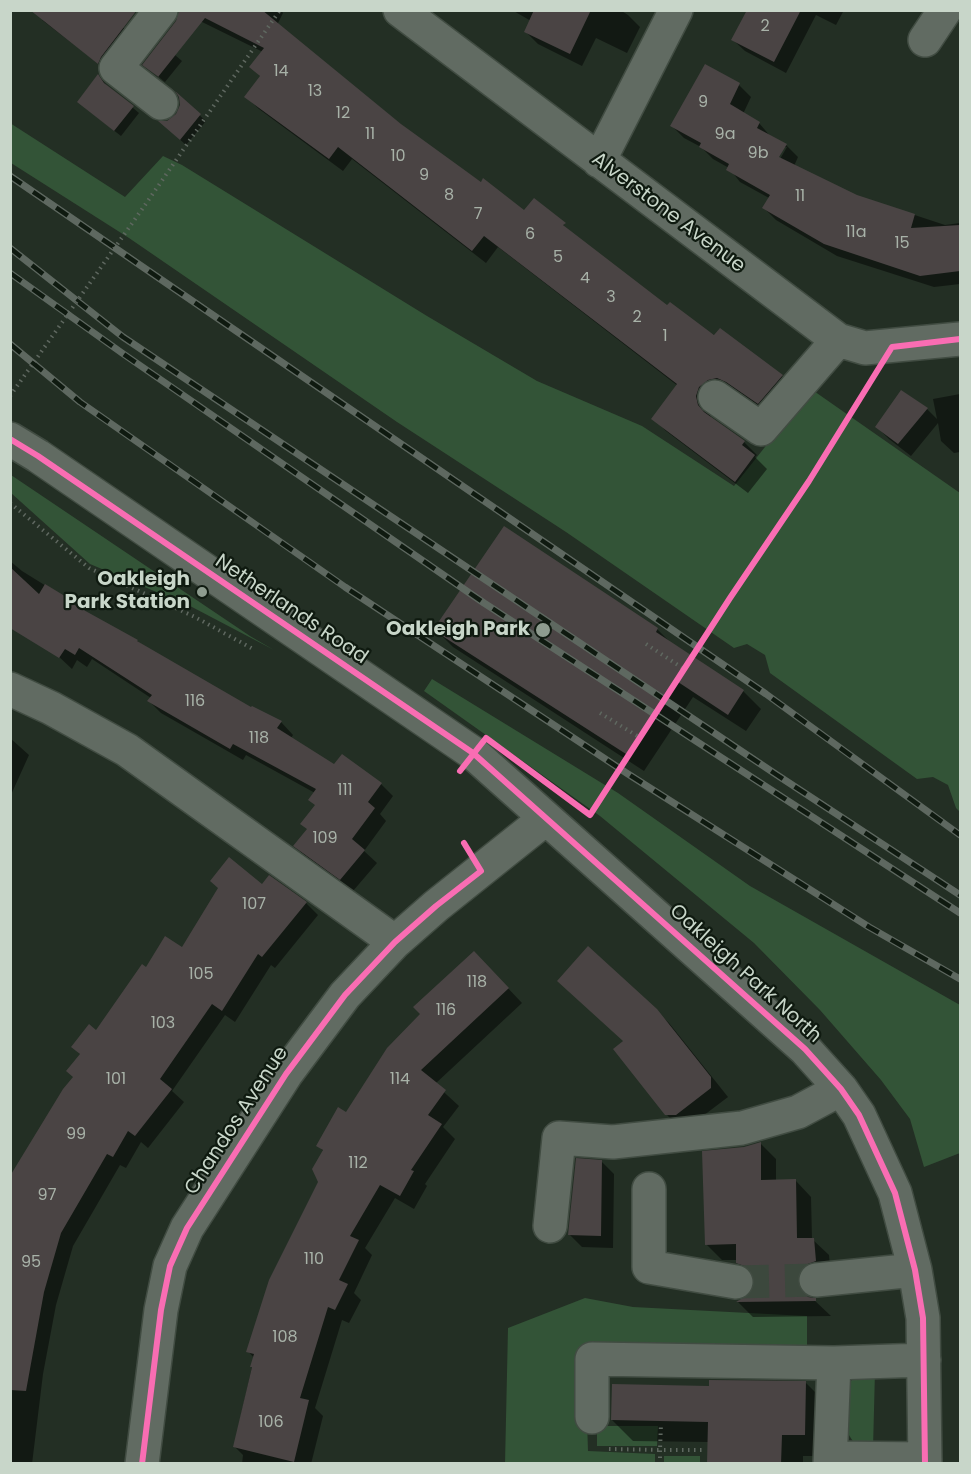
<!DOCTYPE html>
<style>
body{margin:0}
#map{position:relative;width:971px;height:1474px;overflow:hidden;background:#232f24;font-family:Poppins,sans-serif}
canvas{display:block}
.frame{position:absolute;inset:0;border:12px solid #c8d6c9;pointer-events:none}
</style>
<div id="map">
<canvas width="971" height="1474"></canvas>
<div class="frame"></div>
</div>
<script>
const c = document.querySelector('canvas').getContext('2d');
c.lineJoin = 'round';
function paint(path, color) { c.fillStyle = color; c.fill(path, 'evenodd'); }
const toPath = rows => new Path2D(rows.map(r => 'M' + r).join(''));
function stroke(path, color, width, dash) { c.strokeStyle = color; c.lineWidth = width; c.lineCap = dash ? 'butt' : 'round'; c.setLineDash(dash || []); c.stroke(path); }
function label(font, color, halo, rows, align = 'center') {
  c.font = font + ' Poppins,sans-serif'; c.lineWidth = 4.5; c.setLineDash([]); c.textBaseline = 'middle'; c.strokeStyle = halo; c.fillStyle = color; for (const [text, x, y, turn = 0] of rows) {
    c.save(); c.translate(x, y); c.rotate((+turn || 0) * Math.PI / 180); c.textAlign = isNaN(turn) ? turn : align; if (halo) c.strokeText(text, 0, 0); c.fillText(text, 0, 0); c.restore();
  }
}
const green = toPath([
 [10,123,125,197,163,156,182,165,427,316,537,381,642,426,734,486,811,389,960,493,960,812,956,808,948,785,933,777,917,779,770,673,765,655,747,644,734,648,566,532,397,422,129,238,11,163],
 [11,475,250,636,274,650,192,607,90,564,11,493],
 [432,679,618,793,750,886,960,1005,960,1153,924,1167,910,1119,881,1080,820,1010,754,943,600,816,424,691],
 [585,1298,633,1307,807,1316,807,1352,580,1349,587,1420,588,1451,655,1454,655,1463,505,1464,508,1328],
 [875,1371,873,1449,858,1449,845,1429,848,1384,860,1372],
 [597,1426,658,1426,657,1446,597,1446],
 [664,1456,700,1456,700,1463,664,1463]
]);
const shadow = toPath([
 [189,10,281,10,283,13,277,25,428,146,525,212,534,200,577,237,668,307,782,376,795,389,771,416,740,394,731,391,709,410,711,419,744,442,757,455,755,457,767,469,748,493,666,431,653,418,678,386,498,247,486,263,352,159,343,171,259,109,246,97,261,77,251,67,263,52,200,21],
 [512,10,620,10,628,15,640,27,627,53,596,38,582,66,538,44,525,31,531,21],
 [748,10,844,10,836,25,816,15,786,73,745,51,733,40],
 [42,20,124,28,129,33,104,68],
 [161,43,182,61,165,82,150,70],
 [99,76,108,87,139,113,121,136,85,108],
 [739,85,751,97,743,114,759,123,771,137,786,145,798,157,794,166,857,196,945,225,960,223,960,284,934,287,837,256,776,220,764,208,769,198,740,182,729,168,713,159,701,147,684,138,672,126],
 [783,147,787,147,777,164,774,163],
 [180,98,206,121,186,145,166,127,168,122,177,115,181,105],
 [901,392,927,409,937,419,933,399,960,394,960,452,954,453,941,441,938,423,911,456,889,439,877,427],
 [10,561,22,571,72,602,77,608,137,641,142,645,252,710,281,722,293,735,291,738,335,766,381,784,393,796,380,814,386,821,364,851,377,863,353,891,307,858,295,846,308,830,316,806,315,793,246,755,243,760,161,713,149,701,151,698,92,659,87,667,77,660,72,669,10,611],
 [435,629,657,629,674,646,743,691,761,709,746,731,693,697,644,771,453,647],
 [10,738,29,755,10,797],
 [262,886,306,903,318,915,275,968,271,965,235,1022,225,1015,172,1091,184,1102,148,1148,141,1142,126,1168,120,1165,73,1246,56,1305,43,1374,32,1464,10,1464,10,1179,75,1077,81,1055,73,1047,97,1032,146,969,182,949],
 [488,967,522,1003,435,1084,459,1106,443,1127,455,1139,425,1184,427,1186,414,1209,395,1198,365,1248,372,1255,354,1293,361,1300,349,1323,342,1320,315,1408,323,1416,311,1464,242,1464,243,1455,234,1446,254,1358,248,1351,320,1182,324,1152,318,1145],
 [655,1010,669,1023,728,1097,687,1128,680,1129,668,1116,615,1049],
 [761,1144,776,1159,776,1181,796,1181,811,1197,812,1239,829,1255,831,1277,814,1289,813,1299,831,1316,753,1317,738,1302,751,1295,756,1285,756,1279,737,1262,737,1260,722,1260,706,1244,744,1148],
 [601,1161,614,1174,613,1248,582,1247,570,1235],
 [806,1383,827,1404,826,1456,803,1456,803,1464,709,1464,709,1442,633,1441,612,1420]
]);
const building = toPath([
 [30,10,137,10,101,57,98,64],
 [179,10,262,10,401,124,481,182,483,178,524,210,534,198,566,223,563,225,667,305,670,302,714,335,720,328,783,375,758,404,726,382,717,378,708,380,699,387,696,396,698,405,704,412,745,441,742,445,755,455,735,482,651,419,677,384,484,236,472,251,338,147,329,159,244,97,260,76,249,67,264,48,205,18,158,77,160,78,142,65,176,21],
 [534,10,591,10,570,54,524,32],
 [747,10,801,10,774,62,731,40],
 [705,64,740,83,730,104,760,122,757,128,787,144,779,157,857,195,915,214,911,228,960,225,960,271,920,276,824,244,762,208,770,195,726,170,729,164,699,147,701,143,670,126],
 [98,74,104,83,134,106,114,131,77,102],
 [175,91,201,114,180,140,158,121,167,121,176,114,180,105,179,97],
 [901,390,928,408,898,444,875,427],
 [504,526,658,628,656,632,744,690,728,715,675,680,626,754,433,630],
 [10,567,39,594,45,584,73,601,71,603,138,640,137,641,251,707,252,706,282,721,277,728,334,764,342,754,382,783,368,802,375,808,352,839,365,850,340,880,293,846,307,829,300,824,315,805,308,800,316,789,233,744,230,749,147,701,152,695,79,648,75,655,65,649,59,658,10,628],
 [229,857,262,884,269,875,307,902,262,957,258,954,222,1011,212,1004,160,1079,172,1089,135,1136,128,1131,113,1157,107,1154,61,1233,44,1292,26,1391,10,1390,10,1176,63,1089,73,1077,66,1071,80,1054,71,1047,89,1024,96,1030,142,964,146,967,165,936,182,947,218,888,210,881],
 [588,946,657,1009,711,1077,711,1088,676,1115,665,1115,613,1049,623,1041,557,981],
 [474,951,509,988,421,1070,446,1090,428,1115,442,1124,411,1170,414,1171,400,1196,380,1185,350,1236,359,1240,339,1280,348,1284,335,1310,328,1307,300,1398,309,1400,294,1462,233,1447,252,1367,250,1367,254,1354,246,1352,269,1280,318,1182,312,1169,323,1150,316,1146,338,1107,346,1112,387,1048,420,1014,413,1007],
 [761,1142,761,1180,796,1179,797,1238,814,1238,816,1261,805,1265,799,1273,797,1282,801,1291,808,1297,816,1298,816,1301,736,1302,751,1293,754,1285,753,1275,747,1267,736,1263,736,1244,705,1245,702,1151,744,1147],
 [576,1158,602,1160,601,1236,568,1235],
 [709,1380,806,1381,805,1435,782,1435,781,1464,707,1464,708,1422,611,1420,612,1384,709,1386]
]);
const minorTunnel = toPath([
 [736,1282,816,1280]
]);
const path = toPath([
 [145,205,280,10],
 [10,503,89,568,195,617,253,649],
 [730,598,809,481,869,384],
 [646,644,684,669],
 [600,713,639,737],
 [609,1449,660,1450,661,1424],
 [660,1464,660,1450,704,1450]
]);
const minor = toPath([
 [161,10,116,68,161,103],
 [400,10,838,340,865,348,960,339],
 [925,40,945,10],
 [599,161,676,10],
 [715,397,761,429,838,340],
 [10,439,38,456,473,753,805,1049,841,1089,859,1115,895,1193,915,1270,923,1318,925,1464],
 [10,689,51,708,127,750,395,942],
 [649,1189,649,1267,736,1282],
 [550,1226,559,1138,613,1142,742,1128,798,1112,841,1089],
 [816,1280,915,1270],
 [592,1417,592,1359,834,1363,924,1360],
 [831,1458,925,1459],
 [142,1464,161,1310,170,1266,187,1228,286,1074,345,995,395,942,436,906,545,819],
 [830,1464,834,1363]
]);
const rail = toPath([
 [10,176,766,694,960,835],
 [10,248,123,337,774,773,960,895],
 [10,273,122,353,484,603,960,913],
 [10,344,80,402,345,587,628,774,869,927,960,979]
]);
const pathBridge = toPath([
 [10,396,145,205],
 [590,815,730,598]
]);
const cycleway = toPath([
 [10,439,38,456,473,753,805,1049,841,1089,859,1115,895,1193,915,1270,923,1318,925,1464],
 [460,771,486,738,590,815,730,598,809,481,892,347,960,339],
 [142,1464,161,1310,170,1266,187,1228,286,1074,345,995,395,942,436,906,481,871,464,843]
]);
const markers = [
 [202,592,6,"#8e9c8f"],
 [543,630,8,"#8e9c8f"]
];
const numberNames = [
 ["2",765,27],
 ["14",281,72],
 ["13",315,92],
 ["9",703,103],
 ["12",343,114],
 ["11",370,135],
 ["9a",725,135],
 ["9b",758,154],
 ["10",398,157],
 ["9",424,176],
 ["8",449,196],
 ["11",800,197],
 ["7",478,215],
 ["11a",856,233],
 ["6",530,235],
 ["15",902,244],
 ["5",558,258],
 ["4",585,279],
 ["3",611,298],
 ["2",637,318],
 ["1",665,337],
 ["116",195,702],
 ["118",259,739],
 ["111",345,791],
 ["109",325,839],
 ["107",254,905],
 ["105",201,975],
 ["118",477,983],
 ["116",446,1011],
 ["103",163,1024],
 ["101",116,1080],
 ["114",400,1080],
 ["99",76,1135],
 ["112",358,1164],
 ["97",47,1196],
 ["110",314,1260],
 ["95",31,1263],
 ["108",285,1338],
 ["106",271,1423]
];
const streetNames = [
 ["Alverstone Avenue",668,213,37],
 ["Netherlands Road",291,610,34],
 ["Oakleigh Park North",745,974,42],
 ["Chandos Avenue",237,1121,-57]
];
const poiNames = [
 ["Oakleigh",190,580],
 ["Park Station",190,603],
 ["Oakleigh Park",530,630]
];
paint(green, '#335437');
paint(shadow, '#0007');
paint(building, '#4a4444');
stroke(minorTunnel, '#3c483d', 33, [33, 16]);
stroke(minor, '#414c42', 36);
stroke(path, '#5f6860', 4, [1.5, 4.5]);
stroke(minor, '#616b62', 33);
stroke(rail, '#5e6860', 7);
stroke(rail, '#0f1a10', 4.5, [14]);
stroke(pathBridge, '#5f6860', 4, [1.5, 4.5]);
stroke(cycleway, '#f96db3', 6);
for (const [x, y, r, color] of markers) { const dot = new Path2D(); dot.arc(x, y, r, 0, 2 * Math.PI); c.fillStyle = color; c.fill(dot); stroke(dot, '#0f1a10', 2); }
label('16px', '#a8b2a8', null, numberNames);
label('20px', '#c8d6c9', '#0f1a10', streetNames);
label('bold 20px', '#c8d6c9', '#0f1a10', poiNames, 'right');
</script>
